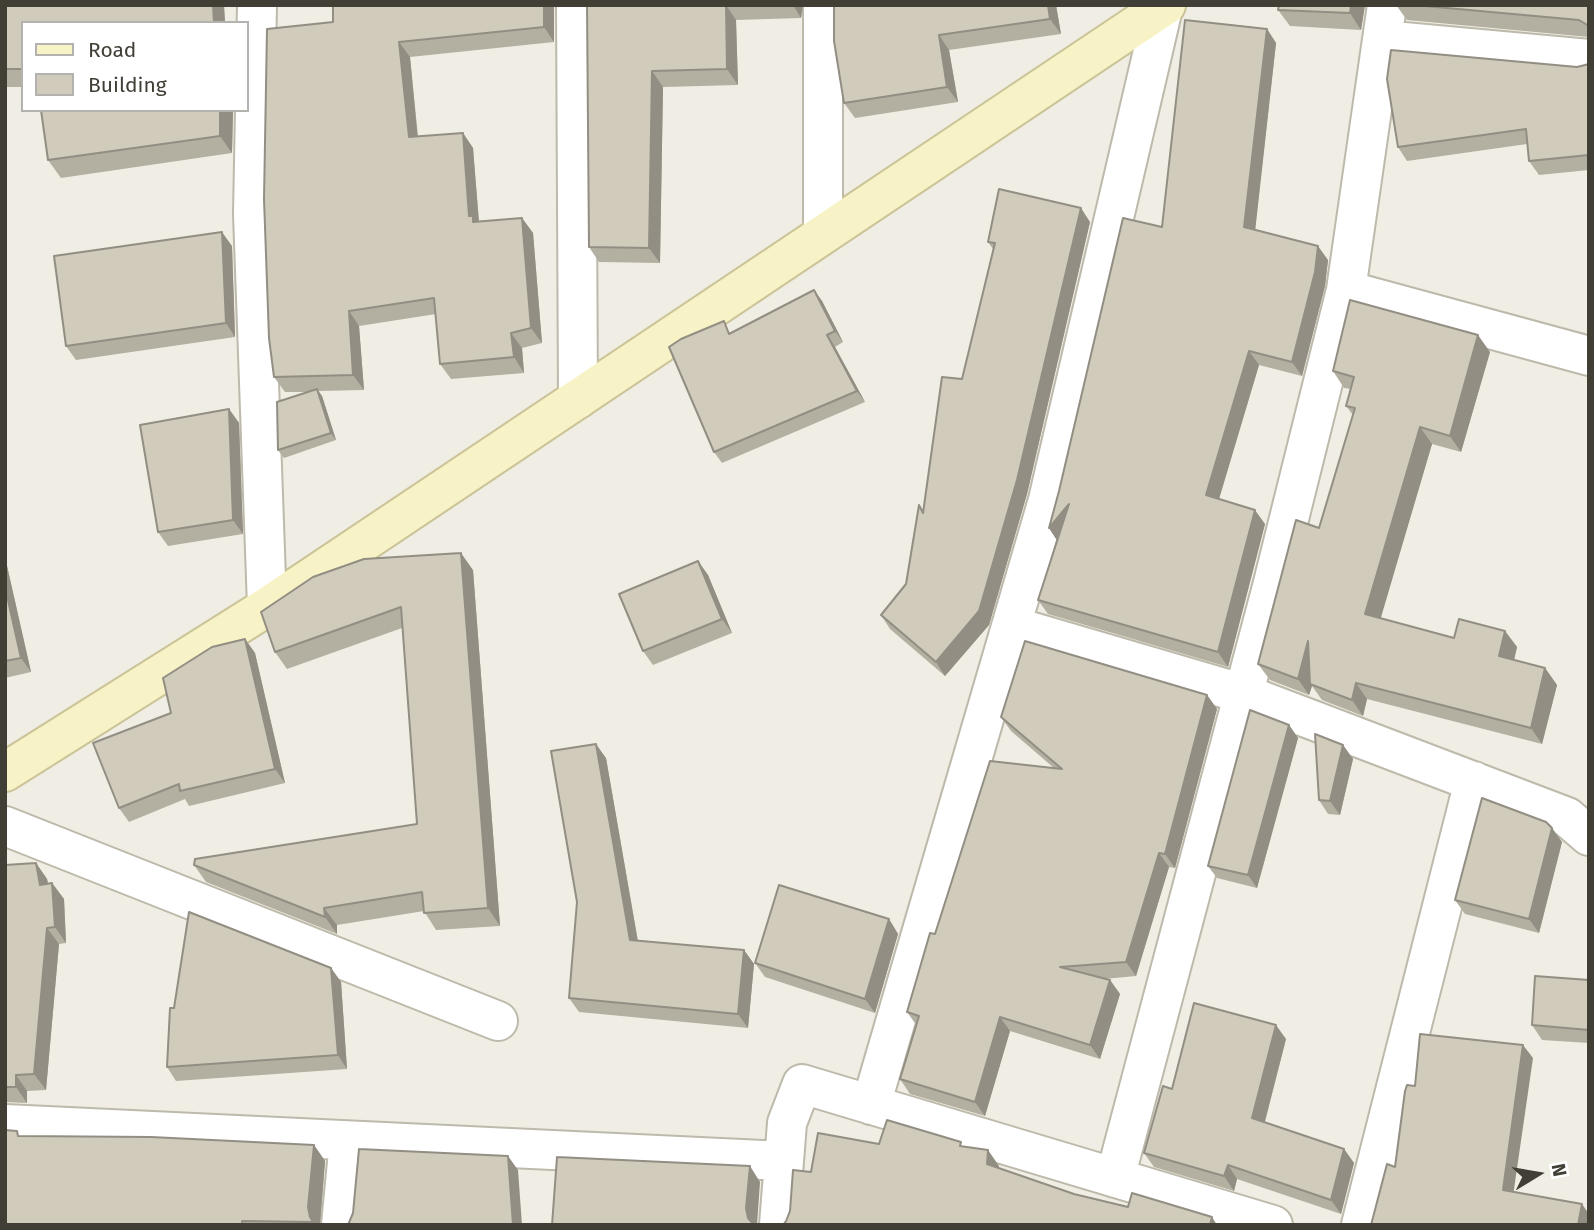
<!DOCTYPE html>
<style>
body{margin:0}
#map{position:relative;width:1594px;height:1230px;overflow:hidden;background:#f0eee4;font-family:"Fira Sans",sans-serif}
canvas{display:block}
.frame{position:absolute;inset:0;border:7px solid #413e35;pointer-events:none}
.legend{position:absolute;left:21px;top:21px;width:228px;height:91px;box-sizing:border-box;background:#fff;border:2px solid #b3b2ae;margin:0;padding:9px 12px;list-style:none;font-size:21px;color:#413e35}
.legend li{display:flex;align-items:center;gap:14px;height:35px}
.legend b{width:35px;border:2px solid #b3b2ae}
.north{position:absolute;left:1503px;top:1139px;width:70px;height:70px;-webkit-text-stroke:5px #fff;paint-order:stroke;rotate:79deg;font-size:19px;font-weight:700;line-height:28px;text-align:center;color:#413e35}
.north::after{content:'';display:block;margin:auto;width:24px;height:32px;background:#413e35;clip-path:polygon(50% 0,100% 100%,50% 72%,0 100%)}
</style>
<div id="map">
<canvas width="1594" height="1230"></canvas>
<div class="frame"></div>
<ul class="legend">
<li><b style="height:9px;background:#f8f3c6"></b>Road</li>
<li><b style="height:19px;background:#d0cbbb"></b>Building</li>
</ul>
<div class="north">N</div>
</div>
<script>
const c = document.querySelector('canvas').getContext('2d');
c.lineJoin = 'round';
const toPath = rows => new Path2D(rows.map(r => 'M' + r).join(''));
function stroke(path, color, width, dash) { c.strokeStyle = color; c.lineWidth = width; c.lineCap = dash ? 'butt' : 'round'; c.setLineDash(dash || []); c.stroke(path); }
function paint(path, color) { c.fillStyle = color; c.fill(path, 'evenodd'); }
const minor = toPath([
 [257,5,253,214,267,607],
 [576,5,578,399],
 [1382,40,1589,59],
 [823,234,823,5],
 [1346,290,1589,356],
 [1012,626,1244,694,1567,817,1589,836],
 [5,826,498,1021],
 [871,1105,1048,500,1163,8],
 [5,1124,784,1161],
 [1115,1178,1272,587,1346,290,1387,5],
 [341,1225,349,1141],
 [779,1225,787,1123,802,1084,1273,1225],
 [1361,1225,1474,781]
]);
const secondary = toPath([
 [5,772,267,607,1166,5]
]);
const wall = toPath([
 [5,5,224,5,225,23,23,23,23,87,7,87,5,84],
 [554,5,554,42,410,57,418,136,463,133,473,148,479,221,522,218,533,233,542,343,522,348,524,373,451,379,440,364,436,314,359,326,364,390,318,391,322,396,336,440,284,458,278,450,308,392,285,392,274,377,267,29],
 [587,5,803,5,801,18,736,20,738,85,663,87,660,263,599,262,589,247],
 [834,5,1056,5,1061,34,949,50,958,102,855,118,844,103],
 [1365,5,1361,30,1290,26,1278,10],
 [1396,5,1589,5,1589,37,1407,20],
 [1267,29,1276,43,1255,229,1328,260,1325,286,1302,376,1259,365,1219,499,1265,524,1228,667,1048,614,1038,600,1057,540,1049,528,1162,227],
 [1589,64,1589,170,1539,175,1529,161,1527,144,1407,161,1398,147,1577,67],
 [233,110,232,153,61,178,48,160],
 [1090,222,1027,494,989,625,945,676,890,629,881,615,906,584,919,505,923,512,962,379,993,249,988,242],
 [232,246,235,337,76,360,66,346],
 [814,290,822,301,843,342,835,347,865,402,722,463,714,452,732,333],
 [1490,352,1461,452,1432,444,1380,618,1454,638,1505,631,1517,647,1514,660,1545,668,1557,685,1542,744,1367,699,1363,716,1322,700,1312,686,1309,695,1270,680,1258,664,1319,528,1353,415,1346,406,1351,389,1344,388,1333,371],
 [229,409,239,423,243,534,168,546,158,532],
 [5,557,31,672,5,678],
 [698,561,708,575,732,633,653,665,643,651],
 [473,570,500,926,436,930,424,911,337,925,337,934,206,882,194,865,417,824,402,628,287,669,275,652],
 [245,639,255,653,285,783,189,806,185,799,129,822,119,808,171,713],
 [1207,695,1217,709,1175,868,1169,867,1136,976,1104,979,1110,980,1120,994,1100,1059,1010,1031,985,1116,910,1094,900,1079,917,1026,907,1012,935,934,1054,768,1011,731,1001,717],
 [1289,725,1298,738,1257,888,1217,878,1208,866],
 [1343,745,1353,759,1340,815,1328,814,1319,800],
 [606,758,638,941,744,950,754,964,748,1028,579,1012,569,998],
 [1552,828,1562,842,1539,933,1465,914,1455,900],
 [36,863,47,879,48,884,52,883,64,899,66,943,59,944,46,1090,27,1091,27,1103,5,1102,5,865],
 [889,919,898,934,875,1013,765,977,755,963],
 [331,968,341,982,347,1069,176,1081,167,1067],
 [1589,980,1589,1043,1542,1040,1532,1025],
 [1286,1039,1265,1122,1344,1149,1354,1163,1341,1214,1237,1179,1234,1191,1154,1167,1144,1153,1172,1089],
 [21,1136,314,1145,325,1161,320,1225,5,1225]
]);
const shadedWall = toPath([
 [213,5,224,5,225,23,214,23],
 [544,5,554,5,554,42,544,27],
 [726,5,736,20,738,85,727,69],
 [793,5,803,5,801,18],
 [1048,5,1056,5,1061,34,1050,19],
 [1351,5,1365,5,1361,30,1350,13],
 [1267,29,1276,43,1254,241,1244,227],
 [939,35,949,50,958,102,947,87],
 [399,42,410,57,419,152,409,137],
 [652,71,663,87,660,263,649,248],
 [220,110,233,110,232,153,220,136],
 [463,133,473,148,479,224,484,231,469,216],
 [1081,208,1090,222,1027,494,989,625,945,676,936,662],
 [522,218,533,233,542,343,531,328],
 [222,232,232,246,235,337,226,323],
 [1318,246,1328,260,1325,286,1302,376,1292,362],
 [814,290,822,301,843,342,835,331],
 [349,311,359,326,364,390,353,375],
 [511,333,522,348,524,373,514,357],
 [827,335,835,347,865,402,857,391],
 [1478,335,1490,352,1461,452,1450,436],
 [1249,351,1259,365,1216,509,1206,495],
 [317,389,322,396,336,440,331,433],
 [229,409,239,423,243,534,233,520],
 [1420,427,1432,444,1377,631,1365,614],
 [1069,504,1058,542,1049,528],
 [1255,510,1265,524,1228,667,1218,652],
 [461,553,473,570,500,926,488,908],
 [5,557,31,672,21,658,5,587],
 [698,561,708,575,732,633,722,619],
 [1505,631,1517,647,1511,673,1499,656],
 [245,639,255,653,285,783,275,769],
 [1308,641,1310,684,1312,686,1309,695,1298,679],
 [1545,668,1557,685,1542,744,1531,728],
 [1356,683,1367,699,1363,716,1352,700],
 [1207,695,1217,709,1175,868,1165,854],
 [1289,725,1298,738,1257,888,1248,875],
 [596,744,606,758,640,954,630,940],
 [1343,745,1353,759,1340,815,1330,801],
 [1552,828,1562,842,1539,933,1529,919],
 [1159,853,1169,867,1136,976,1126,962],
 [36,863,47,879,52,901,40,885],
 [52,883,64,899,66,943,55,927],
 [324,908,337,925,337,934,325,917],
 [889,919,898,934,875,1013,865,999],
 [47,928,59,944,46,1090,34,1074],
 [744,950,754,964,748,1028,738,1014],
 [331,968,341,982,347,1069,338,1055],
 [1110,980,1120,994,1100,1059,1090,1045],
 [1000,1017,1010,1031,985,1116,975,1102],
 [1276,1025,1286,1039,1262,1132,1252,1118],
 [1523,1045,1533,1058,1512,1203,1503,1190],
 [16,1075,27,1091,27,1103,16,1087],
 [314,1145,325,1161,320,1225,315,1225,310,1217,308,1207],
 [1344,1149,1354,1163,1341,1214,1331,1200],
 [988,1150,999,1166,997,1180,987,1164],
 [508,1156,518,1170,522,1225,513,1225],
 [1228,1165,1237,1179,1234,1191,1224,1176],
 [750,1166,760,1182,757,1225,753,1225,748,1218,746,1208],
 [1582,1204,1589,1214,1589,1225,1578,1225],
 [1212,1217,1217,1225,1210,1225]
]);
const building = toPath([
 [5,5,213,5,214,23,23,23,23,69,5,69,5,5],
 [333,5,544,5,544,27,399,42,409,137,463,133,469,216,473,216,473,222,522,218,531,328,511,333,514,357,440,364,434,298,349,311,353,375,274,377,269,338,264,199,267,29,333,22,333,5],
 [587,5,726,5,727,69,652,71,649,248,589,247,587,5],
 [834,5,1048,5,1050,19,939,35,947,87,844,103,834,41,834,5],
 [1279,5,1351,5,1350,13,1278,10,1279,5],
 [1414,5,1589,5,1589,26,1579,20,1414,5],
 [1185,20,1267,29,1244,227,1318,246,1315,272,1292,362,1249,351,1206,495,1255,510,1218,652,1038,600,1069,504,1049,528,1059,491,1123,218,1162,227,1185,20],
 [1391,50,1577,67,1589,64,1589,155,1529,161,1526,129,1398,147,1387,79,1391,50],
 [41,110,220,110,220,136,48,160,41,110],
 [999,189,1081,208,1017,480,979,611,936,662,881,615,906,584,919,505,923,513,942,377,962,379,995,243,988,242,999,189],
 [222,232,226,323,66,346,54,256,222,232],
 [814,290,835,331,827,335,857,391,714,452,669,347,681,339,724,321,729,334,814,290],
 [1350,300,1478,335,1450,436,1420,427,1365,614,1454,638,1459,619,1505,631,1499,656,1545,668,1531,728,1356,683,1352,700,1310,684,1308,641,1298,679,1258,664,1296,520,1319,528,1355,408,1346,406,1354,377,1333,371,1350,300],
 [317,389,331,433,278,450,277,402,317,389],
 [229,409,233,520,158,532,140,425,229,409],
 [461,553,488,908,424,913,422,892,324,908,325,917,194,865,195,859,417,824,401,607,275,652,261,612,313,577,364,559,461,553],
 [698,561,722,619,643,651,619,594,698,561],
 [5,587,21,658,5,661,5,587],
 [245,639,275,769,180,791,179,784,119,808,93,743,171,713,163,678,212,647,245,639],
 [1025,641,1207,695,1165,854,1159,853,1126,962,1060,967,1110,980,1090,1045,1000,1017,975,1102,900,1079,919,1016,907,1012,930,933,935,934,990,761,1062,769,1001,717,1025,641],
 [1250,710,1289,725,1248,875,1208,866,1250,710],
 [1315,734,1343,745,1330,801,1319,800,1315,734],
 [596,744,630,940,744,950,738,1014,569,998,577,902,551,751,596,744],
 [1482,798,1546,822,1552,828,1529,919,1455,900,1482,798],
 [36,863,40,885,52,883,55,927,47,928,34,1074,16,1075,16,1087,5,1087,5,865,36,863],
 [779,885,889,919,865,999,755,963,779,885],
 [189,912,331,968,338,1055,167,1067,170,1008,174,1008,189,912],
 [1535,976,1589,980,1589,1030,1532,1025,1535,976],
 [1194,1003,1276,1025,1252,1118,1344,1149,1331,1200,1228,1165,1224,1176,1144,1153,1163,1086,1172,1089,1194,1003],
 [1420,1034,1523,1045,1503,1190,1582,1204,1578,1225,1371,1225,1387,1164,1395,1167,1405,1091,1407,1085,1415,1086,1420,1034],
 [887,1120,961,1142,960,1146,988,1150,987,1164,1074,1194,1128,1207,1132,1193,1212,1217,1210,1225,783,1225,786,1221,790,1211,793,1170,811,1172,818,1133,879,1144,887,1120],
 [5,1130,17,1131,18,1136,151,1137,314,1145,308,1207,310,1217,313,1222,242,1221,242,1225,5,1225,5,1130],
 [359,1149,508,1156,513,1225,348,1225,353,1213,359,1149],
 [557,1157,750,1166,746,1208,748,1218,754,1225,552,1225,557,1157]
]);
stroke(minor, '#bdb9ab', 42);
stroke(secondary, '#cbc498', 42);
stroke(minor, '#fff', 38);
stroke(secondary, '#f8f3c6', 38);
paint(wall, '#b3afa1');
paint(shadedWall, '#928e83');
paint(building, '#d0cbbb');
stroke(building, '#928e83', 2);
</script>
